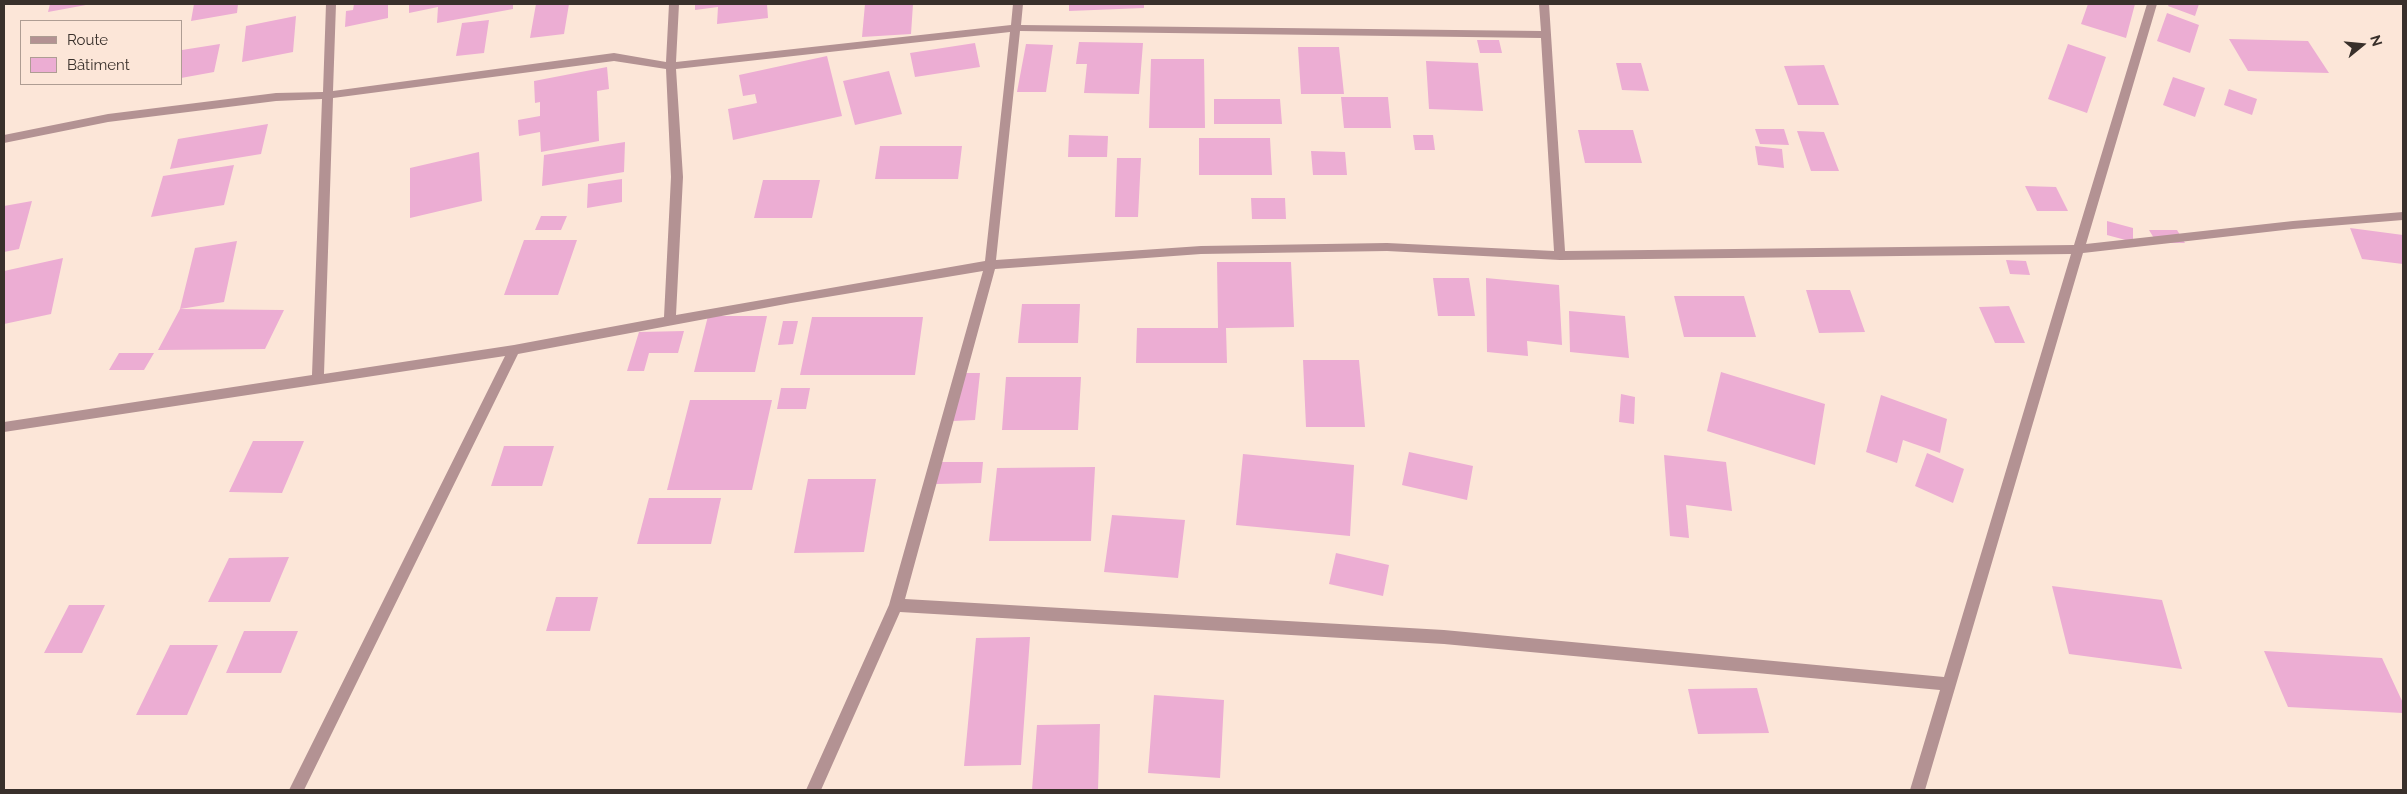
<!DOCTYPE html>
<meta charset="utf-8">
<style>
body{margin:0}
#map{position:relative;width:2407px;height:794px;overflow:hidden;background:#fce6d8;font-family:Raleway,sans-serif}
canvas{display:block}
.frame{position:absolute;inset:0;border:5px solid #39302b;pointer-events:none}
.legend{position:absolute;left:20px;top:20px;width:162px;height:65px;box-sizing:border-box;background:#fce6d8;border:1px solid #ae9d93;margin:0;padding:6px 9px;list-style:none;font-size:15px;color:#39302b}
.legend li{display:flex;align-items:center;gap:10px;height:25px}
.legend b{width:25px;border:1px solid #ae9d93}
.north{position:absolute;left:2337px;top:20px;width:50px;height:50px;-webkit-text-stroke:4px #fce6d8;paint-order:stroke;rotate:73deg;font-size:14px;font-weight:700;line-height:20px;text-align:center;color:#39302b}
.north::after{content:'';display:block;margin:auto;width:18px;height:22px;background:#39302b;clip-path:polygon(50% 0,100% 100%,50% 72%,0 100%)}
</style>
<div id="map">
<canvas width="2407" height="794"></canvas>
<div class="frame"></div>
<ul class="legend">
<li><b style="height:6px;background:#b39293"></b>Route</li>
<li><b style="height:14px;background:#ecadd3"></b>Bâtiment</li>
</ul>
<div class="north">N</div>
</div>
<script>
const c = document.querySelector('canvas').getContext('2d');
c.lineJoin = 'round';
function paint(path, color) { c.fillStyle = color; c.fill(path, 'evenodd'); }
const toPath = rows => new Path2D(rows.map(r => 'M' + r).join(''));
const building = toPath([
 [50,4,86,4,86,5,48,12],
 [194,4,238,4,237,13,191,21],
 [354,4,388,4,388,18,345,27,346,11,353,10],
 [409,4,513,4,513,9,437,23,438,7,409,13],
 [536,4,569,4,564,34,530,38],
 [695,4,767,4,768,18,717,24,718,7,695,10],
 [865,4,913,4,911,34,862,37],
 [1069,4,1144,4,1144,8,1069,11],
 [2088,4,2135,4,2126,38,2081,24],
 [2169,4,2199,4,2195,16,2168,6],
 [2167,13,2199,25,2190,53,2157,41],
 [296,16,293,52,242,62,246,26],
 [489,20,484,53,456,56,462,23],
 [2229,39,2308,41,2329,73,2248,71],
 [1477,40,1499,40,1502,53,1480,53],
 [1079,42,1143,43,1139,94,1084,93,1087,64,1076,64],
 [975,43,980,67,915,77,910,53],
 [220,44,214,72,181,78,182,50],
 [1026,44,1053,45,1046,92,1017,92],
 [2068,44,2106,57,2087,113,2048,99],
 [1298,47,1339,47,1344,94,1301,94],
 [827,56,842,116,733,140,728,109,757,103,755,94,743,96,739,75],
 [1151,59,1204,59,1205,128,1149,128],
 [1426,61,1478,63,1483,111,1429,109],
 [1616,63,1641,63,1649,91,1622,90],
 [1824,65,1839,105,1798,105,1784,66],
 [607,67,609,89,597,91,599,141,541,152,540,132,519,136,518,120,540,116,540,102,535,103,534,81],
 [889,71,902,114,855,125,843,81],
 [2173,77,2205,88,2195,117,2163,105],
 [2229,89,2257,99,2252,115,2224,105],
 [1341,97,1388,97,1391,128,1344,128],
 [1214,99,1280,99,1282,124,1214,124],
 [268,124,261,154,170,169,178,139],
 [1755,129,1784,129,1789,145,1760,144],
 [1578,130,1633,130,1642,163,1585,163],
 [1797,131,1824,132,1839,171,1811,171],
 [1069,135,1108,136,1107,157,1068,157],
 [1413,135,1433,135,1435,150,1415,150],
 [1199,138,1270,138,1272,175,1199,175],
 [625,142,624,172,542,186,544,155],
 [880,146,962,146,958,179,875,179],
 [1755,146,1782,149,1784,168,1758,165],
 [1311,151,1345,152,1347,175,1313,175],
 [479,152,482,201,410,218,410,168],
 [1117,158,1141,158,1138,217,1115,217],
 [234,165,224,205,151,217,163,176],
 [622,179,622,202,587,208,588,184],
 [763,180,820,180,812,218,754,218],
 [2025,186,2056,187,2068,211,2037,211],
 [1251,198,1285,198,1286,219,1252,219],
 [32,201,19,249,4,252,4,206],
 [541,216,567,216,561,230,535,230],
 [2107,221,2133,228,2133,242,2107,235],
 [2350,228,2403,235,2403,264,2362,259],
 [2149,230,2177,230,2185,243,2157,243],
 [524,240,577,240,558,295,504,295],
 [237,241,224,302,180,309,284,310,265,349,158,350,180,309,195,248],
 [63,258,51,314,4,324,4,271],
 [2006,260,2026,261,2030,275,2010,274],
 [1217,262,1291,262,1294,327,1226,328,1227,363,1136,363,1137,328,1218,328],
 [1433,278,1469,278,1475,316,1438,316],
 [1486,278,1559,285,1562,345,1527,341,1528,356,1487,352],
 [1806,290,1850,290,1865,332,1819,333],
 [1674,296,1744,296,1756,337,1684,337],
 [1022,304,1080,304,1078,343,1018,343],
 [2009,306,2025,343,1995,343,1979,307],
 [1569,311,1625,316,1629,358,1570,352],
 [708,316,767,316,755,372,694,372],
 [812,317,923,317,915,375,800,375],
 [783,321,798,321,793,344,778,345],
 [684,331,678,353,649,353,644,371,627,371,639,332],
 [119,353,154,353,144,370,109,370],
 [1303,360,1359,360,1365,427,1306,427],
 [1721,372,1825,404,1815,465,1707,431],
 [958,373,980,373,975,420,953,421],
 [1006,377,1081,377,1078,430,1002,430],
 [781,388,810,388,806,409,777,409],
 [1621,394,1635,397,1634,424,1619,422],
 [1881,395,1947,419,1940,453,1903,440,1897,463,1866,452],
 [690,400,772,400,752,490,667,490],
 [253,441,304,441,282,493,229,492],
 [504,446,554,446,542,486,491,486],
 [1409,452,1473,466,1467,500,1402,485],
 [1927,453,1964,469,1953,503,1915,486],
 [1243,454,1354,465,1350,536,1236,525],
 [1664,455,1726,462,1732,511,1686,505,1689,538,1670,536],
 [938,462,983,462,981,483,936,484],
 [1095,467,1091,541,989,541,997,468],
 [808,479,876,479,864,552,794,553],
 [649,498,721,498,711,544,637,544],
 [1112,515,1185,520,1178,578,1104,572],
 [1336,553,1389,565,1383,596,1329,584],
 [289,557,270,602,208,602,229,558],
 [2052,586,2162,600,2182,669,2069,654],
 [556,597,598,597,590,631,546,631],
 [69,605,105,605,82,653,44,653],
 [244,631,298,631,281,673,226,673],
 [1030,637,1021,765,964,766,976,638],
 [170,645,218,645,187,715,136,715],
 [2264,651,2382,658,2403,703,2403,713,2288,707],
 [1757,688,1769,733,1698,734,1688,689],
 [1154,695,1224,700,1220,778,1148,773],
 [1100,724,1098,790,1032,790,1037,725]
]);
const minor = toPath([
 [326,4,336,4,333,91,614,53,666,62,669,4,679,4,676,62,1011,25,1013,4,1023,4,1021,25,1541,31,1539,4,1549,4,1565,251,2074,245,2147,4,2157,4,2086,244,2293,221,2403,212,2403,220,2293,229,2083,253,1925,790,1910,790,1940,690,1444,644,900,612,821,790,806,790,889,605,983,271,791,303,518,354,304,790,289,790,505,356,4,432,4,422,312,375,322,99,276,101,108,122,4,143,4,135,108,114,276,93,323,92,326,4],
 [1020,31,1541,38,1554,251,1387,243,1201,246,996,260,1020,31],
 [1010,32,985,261,676,315,683,177,676,69,1010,32],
 [614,61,666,69,671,177,664,317,514,345,324,374,333,98,614,61],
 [1387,251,1560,260,2071,254,1944,677,1444,630,905,599,995,269,1201,254,1387,251]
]);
paint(building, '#ecadd3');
paint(minor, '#b39293');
</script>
